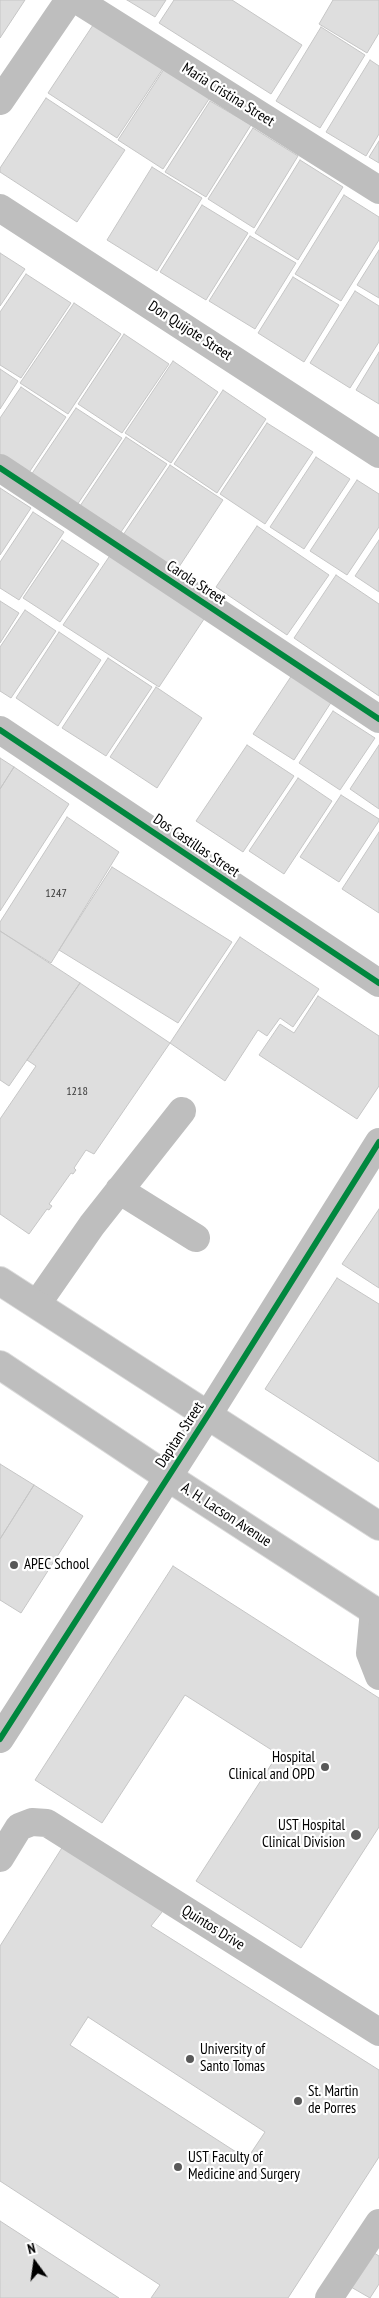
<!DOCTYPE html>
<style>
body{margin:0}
#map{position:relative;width:379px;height:2298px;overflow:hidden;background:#fff;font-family:"PT Sans Narrow",sans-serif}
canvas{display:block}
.north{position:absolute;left:10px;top:2238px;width:50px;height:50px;-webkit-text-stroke:4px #fff;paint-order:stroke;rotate:346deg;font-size:14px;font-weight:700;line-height:20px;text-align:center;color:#000}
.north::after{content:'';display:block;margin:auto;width:18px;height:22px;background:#000;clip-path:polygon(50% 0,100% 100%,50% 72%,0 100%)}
</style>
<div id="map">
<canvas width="379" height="2298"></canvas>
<div class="north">N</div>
</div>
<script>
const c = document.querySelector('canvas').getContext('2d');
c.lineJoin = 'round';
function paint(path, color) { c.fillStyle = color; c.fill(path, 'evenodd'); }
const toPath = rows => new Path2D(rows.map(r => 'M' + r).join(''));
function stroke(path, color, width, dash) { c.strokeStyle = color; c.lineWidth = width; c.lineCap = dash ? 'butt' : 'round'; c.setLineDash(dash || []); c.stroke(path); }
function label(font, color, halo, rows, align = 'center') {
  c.font = font + ' "PT Sans Narrow",sans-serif'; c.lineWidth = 4.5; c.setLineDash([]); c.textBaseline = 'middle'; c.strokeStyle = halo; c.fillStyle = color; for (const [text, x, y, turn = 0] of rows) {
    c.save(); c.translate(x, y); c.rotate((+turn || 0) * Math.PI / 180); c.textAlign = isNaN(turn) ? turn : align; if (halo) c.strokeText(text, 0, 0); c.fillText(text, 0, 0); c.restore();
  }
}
const building = toPath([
 [0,0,25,0,0,38,0,0],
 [127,0,166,0,155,17,127,0],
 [174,0,232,0,302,45,271,94,159,23,174,0],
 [333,0,379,0,379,33,367,53,319,24,333,0],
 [97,19,166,64,117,138,48,93,97,19],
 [321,27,365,55,320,128,276,101,321,27],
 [370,60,379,66,379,134,366,156,326,132,370,60],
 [166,66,211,96,163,169,118,140,166,66],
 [46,98,125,150,77,222,0,172,0,168,46,98],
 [210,101,251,125,206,197,165,172,210,101],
 [253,128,298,156,254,228,208,199,253,128],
 [379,141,379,163,369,157,379,141],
 [300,160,343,187,298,260,255,233,300,160],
 [152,167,202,198,157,271,107,240,152,167],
 [344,195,379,217,379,240,341,301,295,274,344,195],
 [202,205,248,233,206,300,160,272,202,205],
 [250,236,296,263,255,329,209,301,250,236],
 [379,250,379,298,357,285,379,250],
 [0,253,25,269,0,306,0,253],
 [26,274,71,303,21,378,0,365,0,312,26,274],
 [293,277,339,305,304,362,258,333,293,277],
 [355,291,379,306,379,342,350,388,310,363,355,291],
 [74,303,121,334,68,414,20,383,74,303],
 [124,334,169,364,122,433,78,404,124,334],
 [379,352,379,404,356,390,379,352],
 [173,361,218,392,171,463,125,433,173,361],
 [0,369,18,381,0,409,0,369],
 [21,387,66,417,28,474,0,455,0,418,21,387],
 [223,390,266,419,217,493,174,464,223,390],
 [76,408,122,438,77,505,31,475,76,408],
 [267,423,313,452,265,524,220,494,267,423],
 [126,437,167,464,121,532,80,506,126,437],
 [316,457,350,479,304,549,270,527,316,457],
 [170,465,223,500,175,573,121,538,170,465],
 [357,480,379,494,379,527,347,575,310,551,357,480],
 [0,488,31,508,0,555,0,488],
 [33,512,64,532,19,600,0,588,0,562,33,512],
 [257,526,329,575,287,635,216,587,257,526],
 [62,540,99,564,60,622,23,598,62,540],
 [379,540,379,592,355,576,379,540],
 [113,551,208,613,159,687,63,625,113,551],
 [336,575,379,604,379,696,294,638,336,575],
 [0,601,19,613,0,643,0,601],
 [25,610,56,631,11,698,0,691,0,647,25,610],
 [59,632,101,660,58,726,16,698,59,632],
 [108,658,152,687,106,756,62,728,108,658],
 [292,675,332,701,294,760,253,734,292,675],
 [156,687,202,718,157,788,110,757,156,687],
 [333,711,375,738,340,790,299,763,333,711],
 [247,745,294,776,243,852,196,821,247,745],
 [379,745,379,809,350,789,379,745],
 [0,758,14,767,0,789,0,758],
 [14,767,69,804,0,911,0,789,14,767],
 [298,778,332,801,284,874,249,851,298,778],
 [341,795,379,819,379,821,339,882,300,857,341,795],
 [67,817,119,852,51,963,0,931,0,922,67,817],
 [379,832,379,913,342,889,379,832],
 [112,867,232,942,178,1023,59,950,112,867],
 [0,931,80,983,9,1086,0,1080,0,931],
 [240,937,319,989,293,1027,280,1018,267,1036,258,1030,225,1081,170,1043,240,937],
 [80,983,170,1043,94,1154,86,1150,74,1168,76,1170,73,1174,71,1173,49,1204,52,1206,49,1210,47,1209,29,1234,0,1214,0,1119,36,1066,27,1060,80,983],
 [318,996,379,1036,379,1086,357,1119,259,1055,280,1024,294,1033,318,996],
 [379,1209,379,1288,342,1264,379,1209],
 [337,1278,379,1304,379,1462,265,1389,337,1278],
 [0,1464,34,1485,0,1539,0,1464],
 [34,1485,83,1516,21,1613,0,1600,0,1539,34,1485],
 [173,1566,379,1698,379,1827,301,1948,196,1881,278,1754,185,1695,102,1823,35,1780,173,1566],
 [65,1843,166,1907,151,1926,379,2070,379,2157,288,2298,151,2298,160,2285,0,2181,0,1946,65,1843],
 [88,2017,265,2132,247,2159,70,2045,88,2017],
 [0,2221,119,2298,0,2298,0,2221],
 [366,2248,379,2256,379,2284,370,2298,344,2283,366,2248]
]);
const minor = toPath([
 [77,0,379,190],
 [0,101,69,0],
 [0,208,379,454],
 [0,468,379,719],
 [0,730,379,983],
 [119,1190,196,1238],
 [37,1304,92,1225,182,1111],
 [374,1610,370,1653,379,1676],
 [0,1739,208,1415,379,1142],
 [0,1858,19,1827,32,1822,47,1823,379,2032],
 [329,2298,379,2223]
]);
const major = toPath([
 [0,1281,379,1526],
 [0,1365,168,1477,379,1614]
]);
const cycleway = toPath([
 [0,468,379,719],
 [0,730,379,983],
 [0,1739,208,1415,379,1142]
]);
const markers = [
 [14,1565,5,"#595959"],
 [325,1767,5,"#595959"],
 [356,1835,6,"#595959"],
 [190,2059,5,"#595959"],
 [298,2101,5,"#595959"],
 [178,2167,5,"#595959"]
];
const numberNames = [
 ["1247",56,894],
 ["1218",77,1092]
];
const streetNames = [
 ["Maria Cristina Street",228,95,32],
 ["Don Quijote Street",190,331,33],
 ["Carola Street",196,583,33],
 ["Dos Castillas Street",196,846,34],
 ["Dapitan Street",180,1435,-57],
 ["A. H. Lacson Avenue",226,1515,33],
 ["Quintos Drive",213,1928,32]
];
const poiNames = [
 ["APEC School",24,1565],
 ["Hospital",315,1758,"right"],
 ["Clinical and OPD",315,1775,"right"],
 ["UST Hospital",345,1826,"right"],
 ["Clinical Division",345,1843,"right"],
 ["University of",200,2050],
 ["Santo Tomas",200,2067],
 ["St. Martin",308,2092],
 ["de Porres",308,2109],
 ["UST Faculty of",188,2158],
 ["Medicine and Surgery",188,2175]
];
paint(building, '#dedede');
stroke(building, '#c6c6c6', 1);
stroke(major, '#dbdbdb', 30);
stroke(minor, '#bebebe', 28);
stroke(major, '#bebebe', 28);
stroke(cycleway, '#00873e', 6);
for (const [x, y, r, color] of markers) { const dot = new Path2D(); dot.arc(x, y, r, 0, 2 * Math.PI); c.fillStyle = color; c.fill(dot); stroke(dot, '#fff', 2); }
label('12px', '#383838', null, numberNames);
label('15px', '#000', '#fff', streetNames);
label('15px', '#000', '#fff', poiNames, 'left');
</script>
